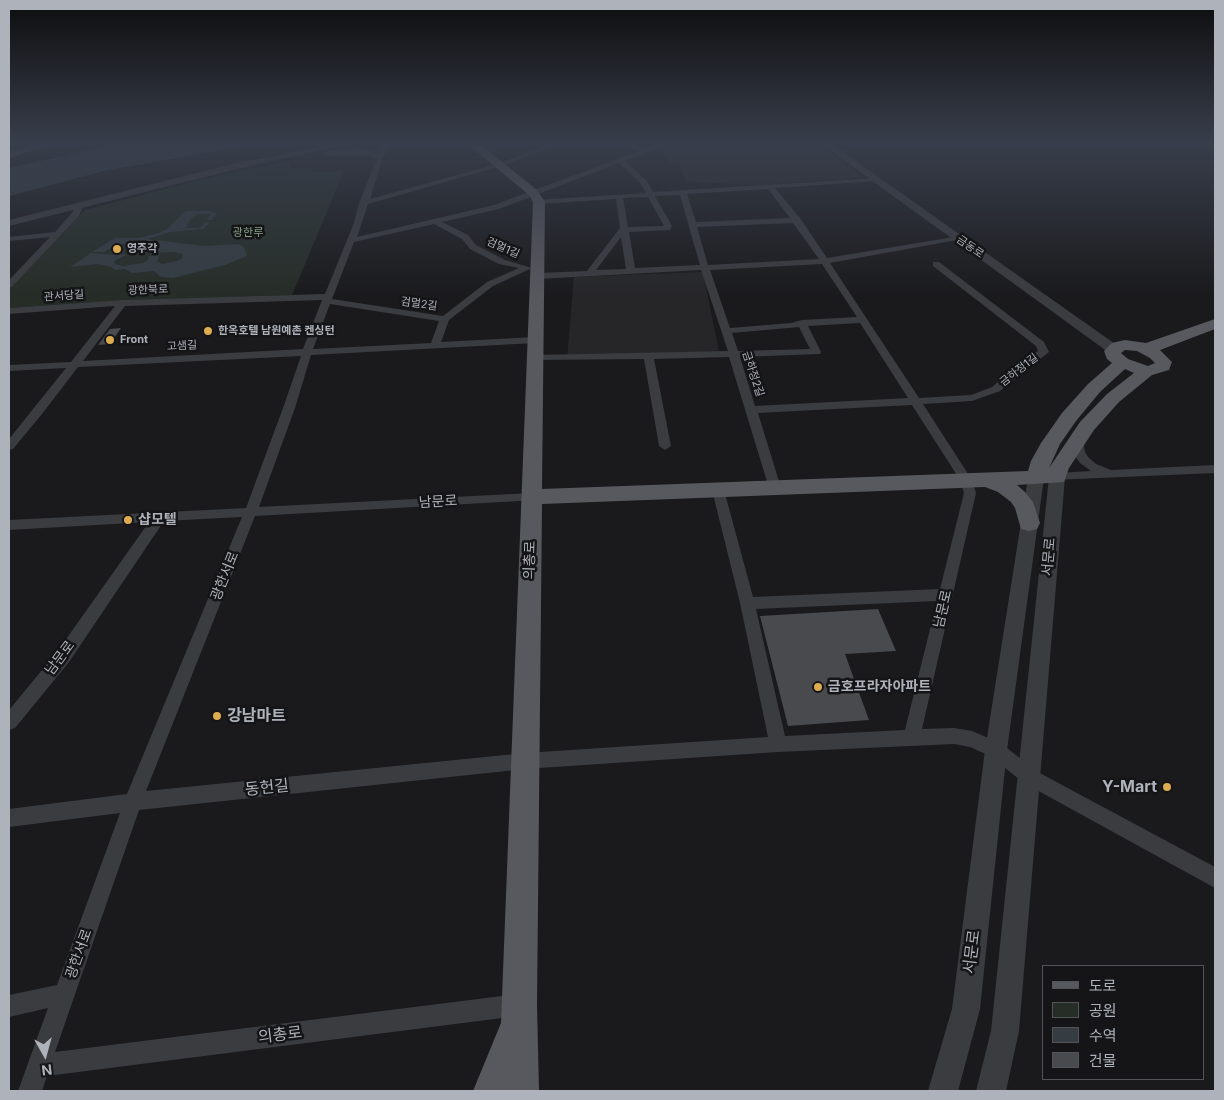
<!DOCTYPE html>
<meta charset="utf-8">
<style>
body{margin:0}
#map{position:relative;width:1224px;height:1100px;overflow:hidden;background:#1a1a1c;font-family:Inter,"Noto Sans KR",sans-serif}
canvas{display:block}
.frame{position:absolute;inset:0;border:10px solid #aeb2ba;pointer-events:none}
.legend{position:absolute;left:1042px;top:965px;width:162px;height:115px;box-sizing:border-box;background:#151517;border:1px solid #525458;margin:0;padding:6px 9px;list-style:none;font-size:15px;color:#aeb2ba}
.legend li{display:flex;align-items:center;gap:10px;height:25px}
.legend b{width:25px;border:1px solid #525458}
.north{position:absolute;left:20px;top:1030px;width:50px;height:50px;-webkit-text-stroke:4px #151517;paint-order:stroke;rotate:173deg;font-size:14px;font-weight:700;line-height:20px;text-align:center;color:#aeb2ba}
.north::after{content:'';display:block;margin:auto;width:18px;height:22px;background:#aeb2ba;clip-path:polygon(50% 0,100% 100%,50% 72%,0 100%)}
</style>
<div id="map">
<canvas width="1224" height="1100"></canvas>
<div class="frame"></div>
<ul class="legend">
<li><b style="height:6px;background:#58595f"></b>도로</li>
<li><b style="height:14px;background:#262d27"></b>공원</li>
<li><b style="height:14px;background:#353d43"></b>수역</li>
<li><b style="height:14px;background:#494a4e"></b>건물</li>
</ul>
<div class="north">N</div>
</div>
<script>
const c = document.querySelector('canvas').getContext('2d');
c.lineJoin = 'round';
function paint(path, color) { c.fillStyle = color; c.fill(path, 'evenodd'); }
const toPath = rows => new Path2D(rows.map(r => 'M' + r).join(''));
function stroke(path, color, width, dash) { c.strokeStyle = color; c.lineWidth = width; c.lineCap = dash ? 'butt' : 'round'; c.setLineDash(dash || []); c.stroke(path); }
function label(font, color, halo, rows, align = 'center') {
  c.font = font + ' Inter,"Noto Sans KR",sans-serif'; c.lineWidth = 5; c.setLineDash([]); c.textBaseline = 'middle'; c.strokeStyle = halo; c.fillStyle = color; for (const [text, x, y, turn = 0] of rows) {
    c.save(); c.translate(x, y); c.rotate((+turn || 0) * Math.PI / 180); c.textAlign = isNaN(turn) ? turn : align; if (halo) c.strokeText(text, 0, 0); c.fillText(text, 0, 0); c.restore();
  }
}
const built = toPath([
 [672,145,821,145,863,177,762,185,687,182,678,164,672,165,658,149],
 [703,272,719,352,567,359,574,277]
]);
const green = toPath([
 [287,161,292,169,314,168,313,172,344,171,292,295,124,300,9,308,9,290,85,210,200,180]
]);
const water = toPath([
 [112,145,249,145,104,171,9,196,9,168],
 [186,211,208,211,217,213,212,220,207,220,211,214,197,214,190,220,186,228,200,228,205,222,210,222,203,229,170,232,147,239,204,246,239,244,244,247,247,256,225,265,173,278,161,277,154,271,132,273,125,269,115,270,111,267,98,264,70,267,91,253,116,255,124,254,126,255,114,261,115,264,123,266,143,263,148,260,149,256,160,255,157,261,162,264,177,261,182,258,183,254,174,252,129,254,126,253,135,249,135,246,123,244,113,246,105,252,92,252,115,238,139,238,159,233,167,229]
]);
const building = toPath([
 [121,328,110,344,98,345,110,329],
 [878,609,896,651,845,654,869,720,788,726,760,616]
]);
const minor = toPath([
 [549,145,559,145,501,166,368,204,357,237,494,205,639,151,625,145,635,145,645,148,654,145,663,145,649,152,625,161,647,181,653,192,878,178,878,180,876,181,775,188,800,218,827,258,960,236,961,238,957,240,830,263,919,398,971,395,992,387,1019,364,1038,351,1036,346,933,266,933,262,939,262,1044,342,1049,352,1000,391,972,401,923,404,972,480,976,493,922,729,954,728,972,731,1002,744,1036,771,1215,867,1215,888,1024,783,990,756,970,747,954,744,778,752,525,769,139,810,55,1052,518,994,526,997,529,1005,526,1013,518,1016,47,1076,42,1091,18,1091,48,1008,9,1017,9,995,57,985,120,813,9,827,9,809,127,794,242,517,164,521,69,662,15,728,9,730,9,710,57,652,149,522,9,530,9,520,246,508,283,408,301,356,78,367,42,414,13,449,9,450,9,439,66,368,9,371,9,365,71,362,115,306,9,314,9,308,122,300,325,294,354,223,359,203,378,156,383,157,370,199,497,164,549,145],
 [619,163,641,184,646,193,536,200,536,204,539,204,616,199,620,228,587,271,538,273,534,276,538,279,701,270,728,351,535,355,530,358,531,360,644,359,659,446,665,450,671,446,654,359,729,357,769,488,775,492,781,488,758,413,912,405,960,480,964,493,940,589,753,597,724,490,718,486,712,490,740,603,768,737,525,753,146,791,255,516,537,500,538,497,537,494,532,493,259,507,295,408,311,355,535,343,540,340,535,337,441,342,449,320,493,286,532,268,505,260,476,245,468,235,442,222,499,209,619,163],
 [768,189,790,218,696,222,687,194,768,189],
 [680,195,700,265,635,268,629,232,670,230,672,226,655,196,680,195],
 [648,197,664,226,628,227,623,198,648,197],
 [793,223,819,259,708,265,697,227,793,223],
 [434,224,462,239,470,249,499,264,519,268,487,282,443,316,332,299,354,242,434,224],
 [621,237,626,269,596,270,621,237],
 [822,264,857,317,802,320,791,323,730,328,710,270,822,264],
 [322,300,303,349,83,361,125,306,322,300],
 [330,304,439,321,431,343,313,349,330,304],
 [860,323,908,398,755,406,740,357,820,354,821,352,808,326,860,323],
 [799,327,810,349,738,351,732,333,799,327],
 [937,601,905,730,785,736,756,609,937,601],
 [76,204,83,206,79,216,12,287,9,288,9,280,50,237,9,241,9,237,55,232,72,213,76,204],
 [1077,438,1083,442,1085,452,1088,457,1096,464,1111,470,1215,465,1215,473,1053,480,1051,477,1057,473,1091,471,1080,463,1073,453,1071,442,1077,438]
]);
const tertiary = toPath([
 [328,145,345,145,237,169,9,226,9,220,237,163,328,145],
 [381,145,389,145,384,157,380,160,366,155,327,156,323,153,327,150,352,150,352,147,355,147,377,153,381,145],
 [823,145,833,145,1118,346,1119,349,1118,352,1108,352,823,145],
 [1057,472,1063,473,1065,477,1019,1031,1006,1091,976,1091,991,1031,1049,477,1051,473,1057,472],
 [1036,473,1042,474,1044,478,1007,750,980,1009,958,1091,928,1091,952,1009,985,750,1028,478,1030,474,1036,473]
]);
const secondary = toPath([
 [34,145,50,145,9,158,9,152,34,145]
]);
const primary = toPath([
 [469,145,481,145,537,190,545,202,542,489,1028,471,1031,461,1041,443,1062,413,1088,384,1112,363,1107,359,1104,351,1112,343,1125,340,1146,343,1215,319,1215,329,1160,350,1172,362,1169,370,1152,375,1119,402,1094,430,1069,468,1064,482,1017,485,1025,492,1033,502,1040,523,1037,529,1029,531,1021,529,1015,508,1011,502,998,492,985,487,542,504,537,1005,539,1091,473,1091,501,1023,533,202,529,195,469,145],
 [1125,350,1137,351,1150,358,1155,363,1148,366,1128,359,1121,353,1125,350],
 [1125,369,1134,373,1107,394,1080,422,1049,468,1060,444,1076,421,1100,392,1125,369]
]);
const markers = [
 [117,249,5,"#ddac50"],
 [208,331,5,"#ddac50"],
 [110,340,5,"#ddac50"],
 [128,520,5,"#ddac50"],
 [818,687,5,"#ddac50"],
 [217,716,5,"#ddac50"],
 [1167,787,5,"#ddac50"]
];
const farParknames = [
 ["광한루",248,233]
];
const farStreetnames = [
 ["금동로",970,247,35],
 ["검멀1길",503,248,24],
 ["광한북로",148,290,-2],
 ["관서당길",64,296,-4],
 ["검멀2길",419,304,8],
 ["고샘길",182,346,-3],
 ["금하정1길",1019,370,-38],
 ["금하정2길",753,374,72]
];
const farPoinames = [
 ["영주각",127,249],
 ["한옥호텔 남원예촌 켄싱턴",218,331],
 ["Front",120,340]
];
const streetNames = [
 ["남문로",438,502,-3],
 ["서문로",1049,557,-85],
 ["의총로",530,560,-88],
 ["광한서로",225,576,-68],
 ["남문로",943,609,-77],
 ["남문로",60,658,-53],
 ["광한서로",79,954,-70]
];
const poiNames = [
 ["샵모텔",138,520],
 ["금호프라자아파트",828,687]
];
const nearPoinames = [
 ["강남마트",227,716],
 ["Y-Mart",1157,787,"right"]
];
const nearStreetnames = [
 ["동헌길",267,788,-6],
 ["서문로",972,952,-83],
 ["의총로",280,1035,-7]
];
paint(built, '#262629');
paint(green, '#262d27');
paint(water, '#353d43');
paint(building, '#494a4e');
paint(minor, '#3b3c40');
paint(tertiary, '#3b3c40');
paint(secondary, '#4a4b50');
paint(primary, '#58595f');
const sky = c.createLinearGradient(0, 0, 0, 299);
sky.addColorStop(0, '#0e0e0f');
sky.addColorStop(0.48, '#383e4b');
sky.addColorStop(1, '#383e4b00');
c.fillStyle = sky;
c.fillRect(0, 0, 1224, 299);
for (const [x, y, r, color] of markers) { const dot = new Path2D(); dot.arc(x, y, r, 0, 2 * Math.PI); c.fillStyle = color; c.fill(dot); stroke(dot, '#151517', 2); }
label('11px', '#87a289', '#151517', farParknames);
label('11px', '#aeb2ba', '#151517', farStreetnames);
label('bold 11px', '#aeb2ba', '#151517', farPoinames, 'left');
label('14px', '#aeb2ba', '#151517', streetNames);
label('bold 14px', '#aeb2ba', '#151517', poiNames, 'left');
label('bold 16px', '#aeb2ba', '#151517', nearPoinames, 'left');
label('16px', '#aeb2ba', '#151517', nearStreetnames);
</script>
